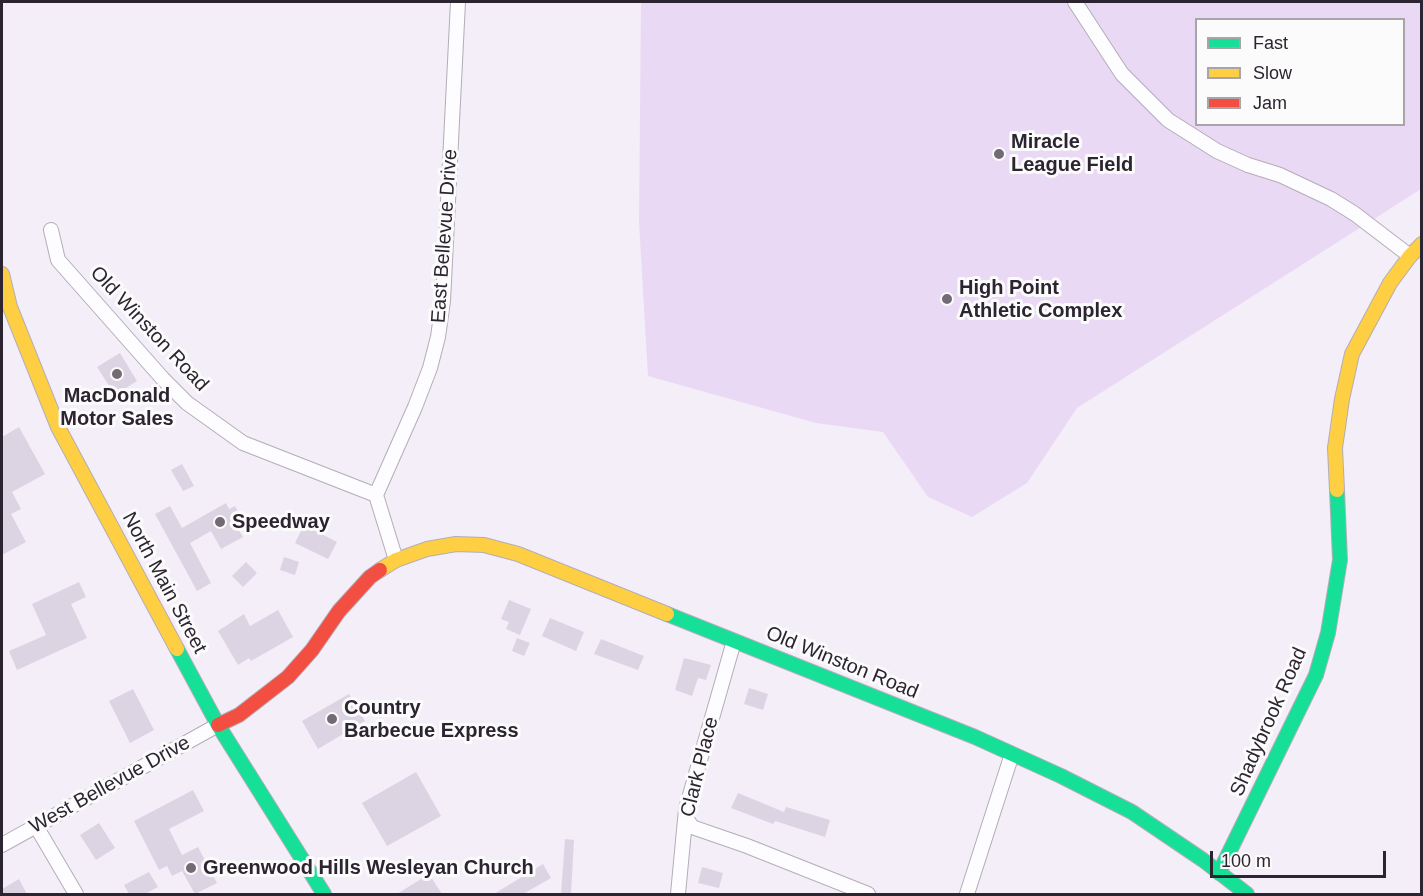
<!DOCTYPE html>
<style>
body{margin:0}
#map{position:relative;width:1423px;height:896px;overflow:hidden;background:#f4eef8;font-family:Helvetica,sans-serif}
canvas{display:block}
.frame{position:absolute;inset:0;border:3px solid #2c2430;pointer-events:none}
.legend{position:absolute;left:1195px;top:18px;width:210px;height:108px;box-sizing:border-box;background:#fbfbfb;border:2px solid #a8a5aa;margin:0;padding:8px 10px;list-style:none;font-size:18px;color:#2c2430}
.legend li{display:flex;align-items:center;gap:12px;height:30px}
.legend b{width:30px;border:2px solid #a8a5aa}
.scale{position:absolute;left:1210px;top:851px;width:176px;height:27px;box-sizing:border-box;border:3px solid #2c2430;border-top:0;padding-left:8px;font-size:18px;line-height:21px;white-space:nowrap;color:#2c2430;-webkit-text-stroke:4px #fbfbfb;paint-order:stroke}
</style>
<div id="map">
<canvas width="1423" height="896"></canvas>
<div class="frame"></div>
<ul class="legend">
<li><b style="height:8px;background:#16e098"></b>Fast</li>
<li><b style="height:8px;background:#ffcf43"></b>Slow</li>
<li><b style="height:8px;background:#f24e42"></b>Jam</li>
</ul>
<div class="scale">100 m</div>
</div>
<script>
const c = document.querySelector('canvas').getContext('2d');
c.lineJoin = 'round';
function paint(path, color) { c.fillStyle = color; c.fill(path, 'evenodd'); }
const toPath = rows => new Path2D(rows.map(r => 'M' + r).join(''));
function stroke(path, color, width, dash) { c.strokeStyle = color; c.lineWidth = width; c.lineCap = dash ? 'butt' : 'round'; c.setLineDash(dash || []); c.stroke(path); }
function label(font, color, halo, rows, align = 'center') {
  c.font = font + ' Helvetica,sans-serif'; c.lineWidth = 6; c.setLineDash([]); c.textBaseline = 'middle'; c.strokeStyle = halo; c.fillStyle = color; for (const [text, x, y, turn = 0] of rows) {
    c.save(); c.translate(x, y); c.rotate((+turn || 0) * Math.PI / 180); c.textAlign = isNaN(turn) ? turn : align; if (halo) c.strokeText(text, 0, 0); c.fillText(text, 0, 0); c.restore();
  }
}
const green = toPath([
 [641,2,1421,2,1421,189,1077,408,1027,483,972,517,928,497,883,432,816,423,648,376,639,222],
 [1196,20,1404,20,1404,124,1196,124]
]);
const building = toPath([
 [120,353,137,381,115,395,97,367],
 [19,427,45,474,12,492,21,509,11,514,26,542,2,555,2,437],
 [182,464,194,486,183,491,171,470],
 [226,503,229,509,235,506,243,521,236,525,243,537,221,549,211,531,190,543,211,583,197,591,155,514,170,506,182,528],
 [304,525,337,542,328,559,295,543],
 [284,557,299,562,295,575,280,570],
 [246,562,257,573,243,587,232,576],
 [79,582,86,597,71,604,87,638,17,670,9,651,46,635,32,604],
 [509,600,531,609,520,635,506,629,509,622,501,619],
 [278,610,293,637,251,661,249,658,238,665,218,631,244,614,250,626],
 [550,618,584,632,576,651,542,636],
 [517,638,530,643,524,656,512,651],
 [601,639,644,656,638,670,594,654],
 [684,658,711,665,706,680,698,678,692,696,675,690],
 [749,688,768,694,763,710,744,704],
 [133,689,154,730,130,743,109,701],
 [349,694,365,721,318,749,302,721],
 [416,772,441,816,387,846,362,803],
 [193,790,204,811,169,829,182,855,198,847,217,883,195,894,182,871,172,876,167,866,159,870,134,821],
 [738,793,784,812,786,807,830,820,825,837,775,821,773,824,731,808],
 [99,823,115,848,96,860,80,835],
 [565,839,574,840,571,894,561,894],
 [543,864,551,878,523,894,494,894],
 [702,867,723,873,719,888,698,883],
 [149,872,158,887,145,894,129,894,124,885],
 [429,874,442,894,397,894],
 [19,879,27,894,2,894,2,889]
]);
const street = toPath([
 [1075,2,1122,74,1168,120,1217,151,1248,165,1280,175,1331,199,1355,214,1410,256],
 [51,230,58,260,163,379,187,403,243,443,376,495,396,560],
 [376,495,415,407,430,368,438,337,443,301,458,2],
 [686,818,692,827,747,846,868,894],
 [36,826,76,894],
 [2,845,218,725],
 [678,894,686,809,734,641],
 [967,894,1012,754]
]);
const fast = toPath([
 [667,614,975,737,1061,776,1132,812,1203,860,1247,894],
 [177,649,218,725,324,894],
 [1219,873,1316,675,1328,633,1340,560,1337,490]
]);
const slow = toPath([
 [2,274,10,307,58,427,177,649],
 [1337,490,1335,448,1342,399,1352,354,1390,283,1410,256,1422,244],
 [380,570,396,560,427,549,456,544,484,545,518,554,667,614]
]);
const jam = toPath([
 [218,725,239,715,288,677,312,650,339,611,370,577,380,570]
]);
const markers = [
 [999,154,6,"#726b76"],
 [947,299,6,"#726b76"],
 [117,374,6,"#726b76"],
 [220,522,6,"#726b76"],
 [332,719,6,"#726b76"],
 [191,868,6,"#726b76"]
];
const poiNames = [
 ["Miracle",1011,142],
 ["League Field",1011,165],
 ["High Point",959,288],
 ["Athletic Complex",959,311],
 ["MacDonald",117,396,"center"],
 ["Motor Sales",117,419,"center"],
 ["Speedway",232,522],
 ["Country",344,708],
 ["Barbecue Express",344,731],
 ["Greenwood Hills Wesleyan Church",203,868]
];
const streetNames = [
 ["East Bellevue Drive",445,236,-86],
 ["Old Winston Road",149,329,47],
 ["North Main Street",164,583,62],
 ["Old Winston Road",842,663,22],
 ["Shadybrook Road",1269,722,-66],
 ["Clark Place",700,767,-76],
 ["West Bellevue Drive",110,785,-29]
];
paint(green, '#ead9f4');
paint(building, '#ddd4e3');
stroke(street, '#b3adb7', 16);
stroke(fast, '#b3adb7', 16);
stroke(slow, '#b3adb7', 16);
stroke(jam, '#b3adb7', 16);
stroke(street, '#fdfcfe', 14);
stroke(fast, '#16e098', 14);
stroke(slow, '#ffcf43', 14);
stroke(jam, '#f24e42', 14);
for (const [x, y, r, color] of markers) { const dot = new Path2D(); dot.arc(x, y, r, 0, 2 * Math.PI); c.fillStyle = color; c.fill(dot); stroke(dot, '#fbfbfb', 2); }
label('bold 20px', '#2c2430', '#fbfbfb', poiNames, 'left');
label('20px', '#2c2430', '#fbfbfb', streetNames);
</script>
